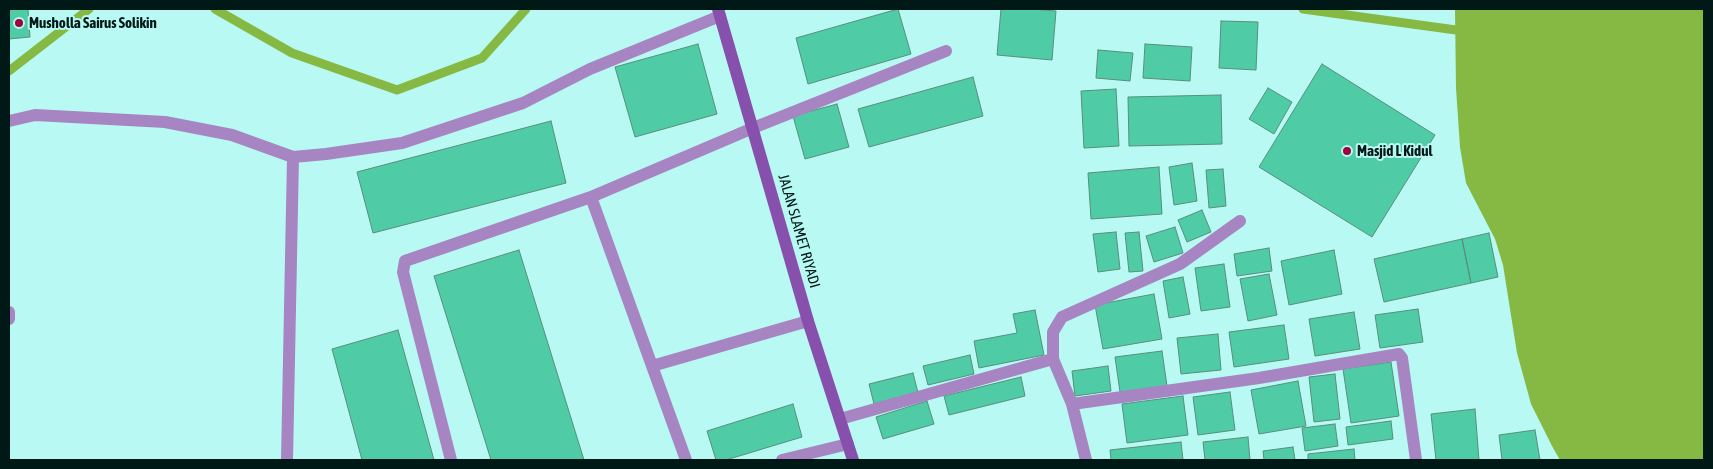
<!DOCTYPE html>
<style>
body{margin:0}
#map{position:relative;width:1713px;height:469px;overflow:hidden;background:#b8f9f3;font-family:"Asap Condensed",sans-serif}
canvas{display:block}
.frame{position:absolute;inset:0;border:10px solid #001816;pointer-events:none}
</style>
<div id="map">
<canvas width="1713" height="469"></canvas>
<div class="frame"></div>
</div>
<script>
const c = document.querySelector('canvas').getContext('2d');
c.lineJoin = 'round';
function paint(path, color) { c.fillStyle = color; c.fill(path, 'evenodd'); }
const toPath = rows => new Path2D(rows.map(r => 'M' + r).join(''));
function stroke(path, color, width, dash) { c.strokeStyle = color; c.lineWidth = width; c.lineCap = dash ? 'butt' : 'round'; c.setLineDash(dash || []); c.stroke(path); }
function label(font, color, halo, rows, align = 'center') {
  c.font = font + ' "Asap Condensed",sans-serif'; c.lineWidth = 4; c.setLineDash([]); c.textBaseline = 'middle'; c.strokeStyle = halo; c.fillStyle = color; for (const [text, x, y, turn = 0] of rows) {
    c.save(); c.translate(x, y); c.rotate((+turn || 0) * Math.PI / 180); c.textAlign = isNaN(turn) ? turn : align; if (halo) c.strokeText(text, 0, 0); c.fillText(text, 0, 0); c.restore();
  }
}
const water = toPath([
 [1455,9,1704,9,1704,460,1560,460,1552,446,1531,404,1517,353,1503,265,1495,239,1466,183,1460,147,1456,88]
]);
const stream = toPath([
 [215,9,292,53,397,90,482,58,526,9],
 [1303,9,1456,30,1466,30],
 [9,71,89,9]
]);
const building = toPath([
 [9,9,28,9,30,37,9,39,9,9],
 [898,9,911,54,808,84,796,38,898,9],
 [1001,9,1032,9,1056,11,1052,60,997,55,1001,9],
 [1221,21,1258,22,1256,70,1219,68,1221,21],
 [698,44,717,114,635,137,615,67,698,44],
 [1145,44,1192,47,1190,81,1143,78,1145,44],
 [1098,50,1133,53,1130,81,1096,78,1098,50],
 [1322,64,1435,135,1372,237,1259,167,1322,64],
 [973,77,983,116,869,147,858,109,973,77],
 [1268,88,1292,102,1274,134,1249,119,1268,88],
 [1116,89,1119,146,1084,148,1081,91,1116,89],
 [1221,95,1222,144,1129,146,1128,97,1221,95],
 [837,104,849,147,805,159,793,116,837,104],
 [551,121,566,183,373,233,357,172,551,121],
 [1192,163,1197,201,1174,205,1169,167,1192,163],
 [1159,167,1162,214,1091,219,1088,173,1159,167],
 [1223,169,1226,206,1209,208,1206,170,1223,169],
 [1202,210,1211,232,1187,242,1178,220,1202,210],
 [1175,227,1183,253,1154,262,1146,236,1175,227],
 [1116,232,1120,269,1098,272,1093,234,1116,232],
 [1139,232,1143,271,1129,272,1125,233,1139,232],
 [1489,233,1498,277,1471,283,1462,239,1489,233],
 [1462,239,1471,283,1384,302,1374,259,1462,239],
 [1269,248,1272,271,1237,276,1234,254,1269,248],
 [519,250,584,460,491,460,434,276,519,250],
 [1334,250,1342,294,1289,305,1281,261,1334,250],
 [1224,264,1230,307,1201,311,1195,268,1224,264],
 [1269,274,1277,315,1248,321,1240,279,1269,274],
 [1183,277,1190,314,1169,318,1163,281,1183,277],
 [1154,294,1162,339,1103,349,1095,305,1154,294],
 [1418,309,1423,342,1380,348,1375,315,1418,309],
 [1035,310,1044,355,979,368,974,341,1017,333,1013,314,1035,310],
 [1354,312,1360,349,1315,356,1309,319,1354,312],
 [1284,325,1289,359,1234,367,1229,332,1284,325],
 [398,330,434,460,362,460,332,349,398,330],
 [1218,334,1221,370,1181,374,1177,338,1218,334],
 [1162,351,1167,386,1120,392,1115,357,1162,351],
 [970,355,974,374,928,385,923,366,970,355],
 [1391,362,1399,416,1351,423,1343,369,1391,362],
 [1108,366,1111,391,1075,396,1072,371,1108,366],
 [913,373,918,393,874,404,869,384,913,373],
 [1335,374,1340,419,1314,422,1309,377,1335,374],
 [1021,377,1025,396,949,415,944,396,1021,377],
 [1298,381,1306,426,1259,434,1251,390,1298,381],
 [1230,392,1235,430,1198,435,1193,397,1230,392],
 [1183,396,1188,435,1127,443,1122,404,1183,396],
 [927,401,934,424,883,439,876,417,927,401],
 [793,404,802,437,726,460,716,460,707,431,793,404],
 [1475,409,1479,460,1436,460,1431,414,1475,409],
 [1391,421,1393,439,1348,445,1346,427,1391,421],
 [1335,424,1338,446,1305,451,1302,428,1335,424],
 [1535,430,1540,460,1502,460,1499,435,1535,430],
 [1248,437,1250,460,1205,460,1203,442,1248,437],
 [1181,442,1183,460,1111,460,1110,450,1181,442],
 [1293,447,1295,460,1264,460,1263,451,1293,447],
 [1354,449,1355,460,1308,460,1308,454,1354,449]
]);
const lane = toPath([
 [591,197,686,460],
 [652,366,808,321],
 [451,460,403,272,405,261,591,197,753,128,946,51],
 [782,460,848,444]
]);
const street = toPath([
 [9,121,35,115,165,122,232,135,293,157,326,154,402,143,523,103,590,69,720,16],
 [9,312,9,319],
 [1053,359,1053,332,1062,317,1180,264,1240,221],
 [1072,404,1259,378,1399,354,1402,358,1416,460],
 [840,419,1053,359,1072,404,1086,460],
 [287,460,293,157]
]);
const secondary = toPath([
 [718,9,808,321,853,460]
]);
const markers = [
 [19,23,5,"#a0013f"],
 [1347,151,5,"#a0013f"]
];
const poiNames = [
 ["Musholla Sairus Solikin",29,23],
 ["Masjid L Kidul",1357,151]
];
const streetNames = [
 ["JALAN SLAMET RIYADI",799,231,74]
];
paint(water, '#86b944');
stroke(stream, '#86b944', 9);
paint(building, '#4fcca6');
stroke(building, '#588e7b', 1);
stroke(lane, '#a784c2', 12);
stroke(street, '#a784c2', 12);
stroke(secondary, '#8650ac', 12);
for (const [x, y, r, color] of markers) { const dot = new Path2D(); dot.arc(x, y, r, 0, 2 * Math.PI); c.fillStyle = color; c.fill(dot); stroke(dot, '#b8f9f3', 2); }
label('bold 15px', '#001816', '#b8f9f3', poiNames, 'left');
label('15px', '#001816', '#b8f9f3', streetNames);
</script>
